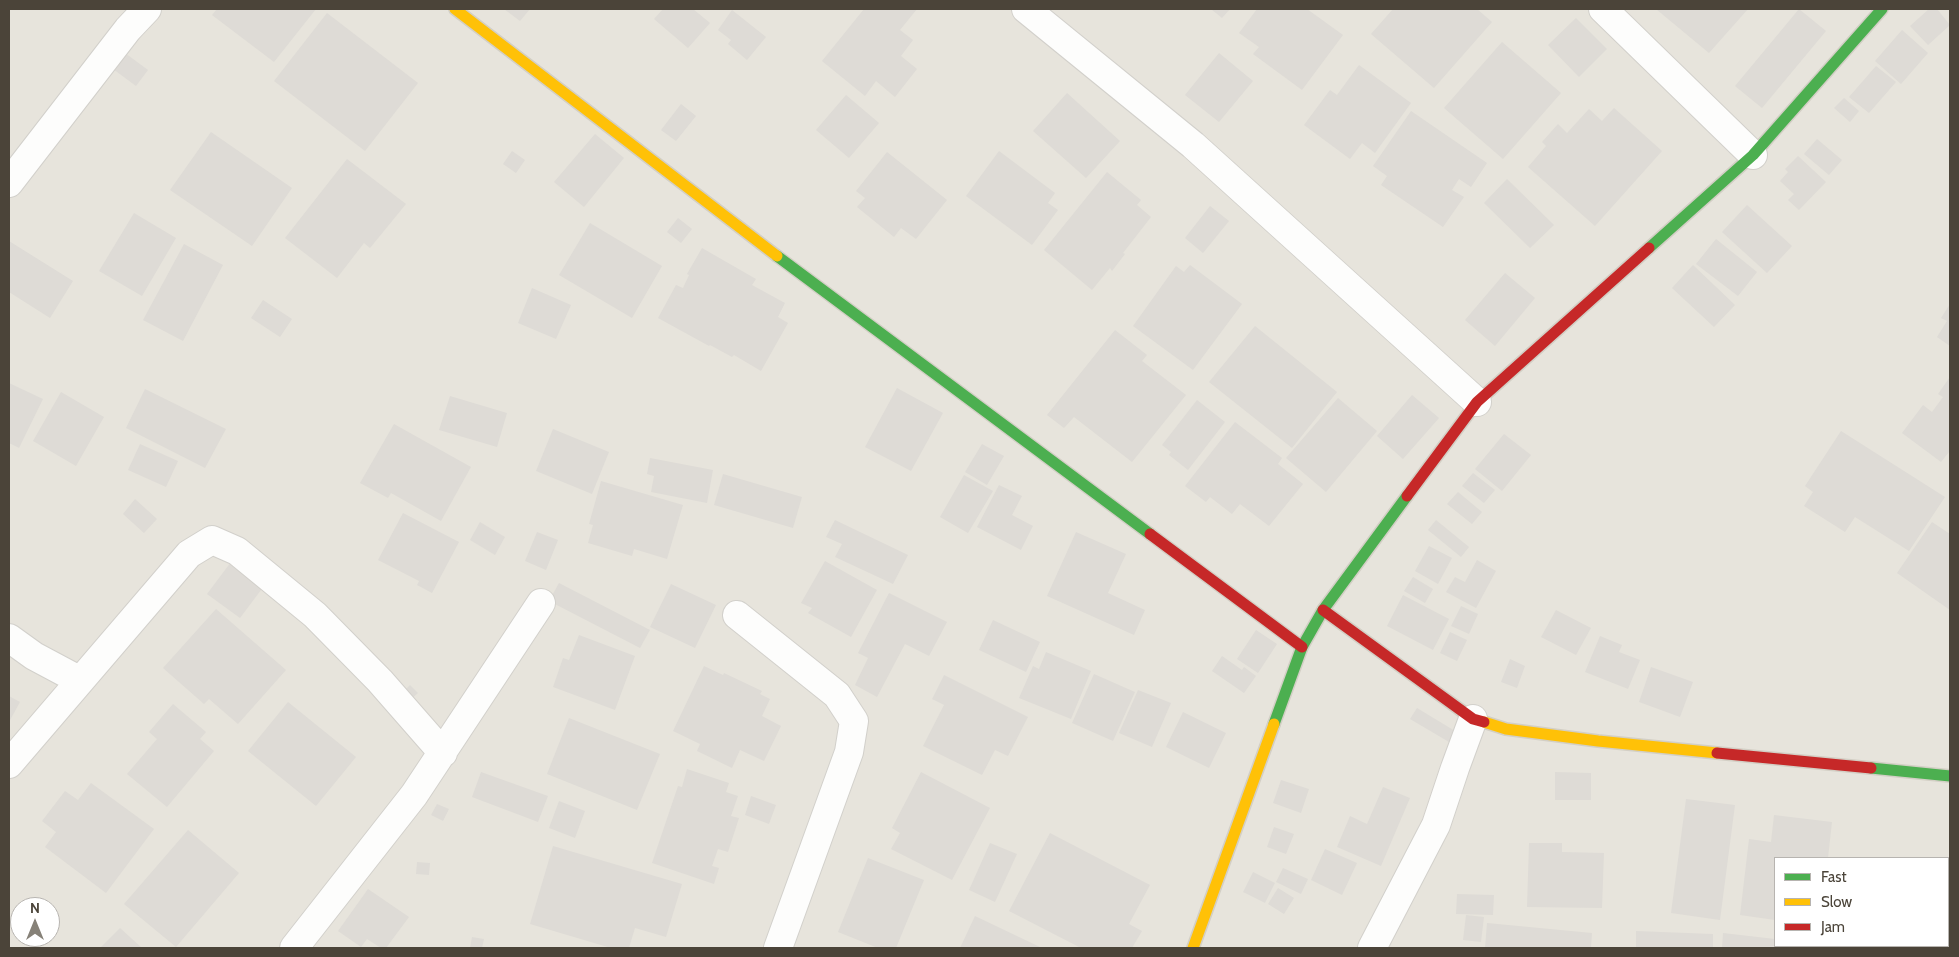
<!DOCTYPE html>
<style>
body{margin:0}
#map{position:relative;width:1959px;height:957px;overflow:hidden;background:#f4f2ee;font-family:Cabin,sans-serif}
canvas{display:block}
.frame{position:absolute;inset:0;border:10px solid #4b4439;pointer-events:none}
.legend{position:absolute;left:1774px;top:857px;width:175px;height:90px;box-sizing:border-box;background:#fff;border:1px solid #b7b4b0;margin:0;padding:6px 9px;list-style:none;font-size:15px;color:#4b4439}
.legend li{display:flex;align-items:center;gap:10px;height:25px}
.legend b{width:25px;border:1px solid #b7b4b0}
.north{position:absolute;left:10px;top:897px;width:50px;height:50px;box-sizing:border-box;background:#fff;border:1px solid #b7b4b0;border-radius:50%;rotate:0deg;font-size:14px;font-weight:700;line-height:20px;text-align:center;color:#4b4439}
.north::after{content:'';display:block;margin:auto;width:18px;height:22px;background:#868178;clip-path:polygon(50% 0,100% 100%,50% 72%,0 100%)}
</style>
<div id="map">
<canvas width="1959" height="957"></canvas>
<div class="frame"></div>
<ul class="legend">
<li><b style="height:6px;background:#4caf50"></b>Fast</li>
<li><b style="height:6px;background:#ffc107"></b>Slow</li>
<li><b style="height:6px;background:#c62828"></b>Jam</li>
</ul>
<div class="north">N</div>
</div>
<script>
const c = document.querySelector('canvas').getContext('2d');
c.lineJoin = 'round';
function paint(path, color) { c.fillStyle = color; c.fill(path, 'evenodd'); }
const toPath = rows => new Path2D(rows.map(r => 'M' + r).join(''));
function stroke(path, color, width, dash) { c.strokeStyle = color; c.lineWidth = width; c.lineCap = dash ? 'butt' : 'round'; c.setLineDash(dash || []); c.stroke(path); }
const residential = toPath([
 [9,9,1950,9,1950,948,9,948],
 [1775,858,1948,858,1948,946,1775,946],
 [20,907,50,907,50,937,20,937]
]);
const building = toPath([
 [217,9,316,9,274,62,212,15],
 [504,9,530,9,520,21],
 [663,9,693,9,710,23,688,48,654,19],
 [864,9,917,9,900,30,913,40,901,56,917,69,895,97,876,81,865,96,822,61],
 [1211,9,1230,9,1222,18],
 [1257,9,1307,9,1343,35,1302,90,1253,54,1259,47,1239,33],
 [1393,9,1477,9,1492,22,1434,88,1371,34],
 [1656,9,1748,9,1709,53],
 [1799,9,1826,31,1762,108,1735,86],
 [1929,9,1937,9,1950,25,1928,45,1910,26],
 [732,10,766,37,747,60,728,44,731,40,718,30],
 [327,13,418,83,365,151,274,81],
 [1576,18,1607,49,1579,77,1548,45],
 [1902,30,1928,53,1901,84,1875,61],
 [1502,42,1561,93,1503,159,1444,108],
 [125,53,148,70,136,86,113,69],
 [1219,53,1253,81,1219,122,1185,95],
 [1359,65,1411,103,1375,153,1362,143,1350,159,1304,125,1330,90,1337,95],
 [1876,66,1896,82,1869,113,1849,97],
 [1067,93,1120,141,1086,178,1033,131],
 [846,95,879,123,849,158,816,130],
 [1844,98,1859,111,1850,122,1834,108],
 [681,104,696,116,676,141,661,130],
 [1614,108,1662,151,1595,226,1528,167,1546,146,1542,142,1558,124,1567,133,1589,109,1602,121],
 [1411,111,1487,163,1471,187,1459,179,1452,190,1464,197,1443,227,1381,185,1387,176,1373,166],
 [211,132,292,188,252,246,170,190],
 [595,134,624,158,584,207,554,182],
 [1817,139,1842,160,1829,175,1804,154],
 [512,151,525,160,516,173,503,164],
 [999,151,1055,193,1048,203,1058,210,1032,245,966,196],
 [887,152,947,200,916,239,901,228,894,237,857,207,865,198,856,191],
 [1798,156,1826,182,1799,210,1788,200,1794,194,1780,181,1788,172,1785,169],
 [347,159,406,204,370,248,364,243,337,278,285,238],
 [1107,172,1141,200,1137,205,1151,217,1123,253,1125,254,1112,271,1110,268,1092,290,1044,250],
 [1507,179,1554,225,1530,248,1484,203],
 [1747,205,1792,246,1767,273,1722,232],
 [1210,206,1229,221,1203,253,1185,238],
 [134,213,176,238,142,296,99,271],
 [678,218,692,229,681,243,667,232],
 [590,223,662,266,632,318,559,275],
 [1716,239,1757,272,1738,296,1696,264],
 [9,241,73,281,50,318,9,292],
 [184,244,223,265,183,341,143,320],
 [702,248,756,279,752,285,785,303,778,317,788,323,761,371,734,355,732,357,710,345,709,346,658,318,676,285,683,288,689,275,687,274],
 [1190,265,1242,304,1193,370,1133,326,1176,266,1184,272],
 [1693,265,1735,305,1714,327,1672,288],
 [1505,273,1535,298,1495,346,1465,320],
 [532,288,571,305,556,339,518,323],
 [263,300,292,319,280,337,251,318],
 [1950,304,1950,346,1937,337,1947,321,1941,318],
 [1255,326,1337,392,1292,448,1209,382],
 [1115,330,1147,355,1142,361,1186,395,1132,462,1074,417,1064,428,1047,415],
 [1950,377,1950,453,1949,452,1941,462,1902,433,1923,405,1932,412,1943,397,1938,394],
 [9,383,43,399,19,448,9,443],
 [897,388,943,413,911,471,865,447],
 [145,389,226,429,205,468,126,428],
 [61,392,104,417,76,466,33,441],
 [1412,395,1439,418,1403,459,1377,436],
 [450,396,507,413,497,447,439,430],
 [1338,398,1377,431,1326,492,1286,458],
 [1197,400,1225,422,1188,470,1169,455,1171,452,1162,445],
 [1235,422,1282,458,1278,464,1303,484,1269,526,1240,504,1232,514,1210,497,1206,502,1185,486],
 [394,424,471,467,441,521,391,493,388,498,360,483],
 [553,429,609,452,592,494,536,471],
 [1841,431,1945,497,1909,551,1855,517,1845,532,1804,506,1813,492,1805,486],
 [1504,434,1531,455,1502,491,1475,469],
 [140,444,178,461,166,487,128,470],
 [982,444,1004,456,987,485,965,472],
 [650,458,713,470,707,503,651,492,654,476,647,474],
 [1473,473,1495,490,1484,503,1462,486],
 [723,474,802,497,793,528,714,505],
 [964,475,993,491,968,533,940,517],
 [601,481,683,505,667,559,634,549,632,556,588,543,593,525,589,524],
 [999,485,1022,496,1012,515,1033,526,1021,550,977,527],
 [1458,492,1482,512,1472,524,1447,504],
 [135,499,157,519,144,533,123,514],
 [403,513,459,542,432,593,417,585,419,581,378,560],
 [835,520,908,555,893,584,835,557,842,544,826,537],
 [1436,520,1469,547,1461,557,1428,530],
 [480,522,505,537,495,555,470,540],
 [1932,522,1950,534,1950,610,1897,573],
 [537,532,558,540,546,570,525,561],
 [1076,532,1126,554,1108,593,1145,610,1134,635,1047,596],
 [1429,546,1452,558,1438,584,1415,571],
 [234,558,267,582,240,618,207,594],
 [1477,560,1496,571,1476,608,1446,592,1455,577,1465,582],
 [825,561,877,590,851,637,808,613,812,608,801,603],
 [1413,577,1433,589,1425,603,1404,591],
 [559,583,650,630,640,648,549,601],
 [671,584,716,605,695,648,650,627],
 [889,593,947,622,929,656,905,644,877,697,855,685,868,658,858,653],
 [1403,595,1449,619,1433,650,1387,626],
 [1461,606,1478,614,1469,634,1451,626],
 [216,609,286,670,238,724,209,699,204,704,163,668],
 [1556,610,1591,628,1576,655,1541,637],
 [993,620,1040,642,1026,672,979,650],
 [1256,630,1277,644,1258,673,1237,659],
 [1450,632,1467,640,1457,661,1440,653],
 [579,635,635,656,615,710,553,687,563,658,569,660],
 [1600,636,1622,645,1619,652,1640,660,1628,689,1585,672],
 [1046,652,1091,671,1071,719,1019,698,1033,666,1039,669],
 [1222,656,1242,670,1244,667,1256,676,1244,693,1212,671],
 [1510,659,1525,666,1517,688,1501,682],
 [704,666,723,675,724,673,762,691,760,694,770,699,762,716,781,726,764,761,740,750,732,768,697,751,700,744,673,731],
 [1651,667,1693,682,1680,717,1639,702],
 [1094,674,1135,692,1113,741,1072,723],
 [944,675,1028,717,1008,756,995,750,982,775,923,746,944,705,932,699],
 [410,685,418,693,410,700,402,693],
 [1138,690,1171,703,1152,747,1119,733],
 [9,696,20,702,9,722],
 [288,702,356,757,316,806,248,751],
 [173,704,206,732,200,739,214,751,167,807,127,774,157,739,149,732],
 [1417,708,1455,731,1449,742,1410,719],
 [1183,712,1226,733,1209,768,1166,747],
 [569,718,660,754,637,810,547,774],
 [687,769,729,783,726,792,738,796,731,816,739,818,728,852,718,849,712,866,719,868,714,884,652,863,678,786,682,787],
 [481,772,548,796,538,822,472,797],
 [921,772,990,808,952,880,891,849,900,833,892,828],
 [1555,772,1591,773,1591,800,1555,800],
 [1281,780,1309,789,1301,813,1273,803],
 [91,783,154,829,106,893,45,847,56,832,42,821,65,791,78,800],
 [1383,787,1410,798,1381,866,1337,847,1350,816,1367,824],
 [751,796,776,805,769,824,745,815],
 [1686,799,1735,805,1720,920,1671,913],
 [559,801,585,811,575,838,549,828],
 [437,804,449,809,443,821,431,815],
 [1774,815,1832,822,1828,858,1775,858,1775,920,1740,915,1749,839,1771,842],
 [1274,827,1294,834,1286,854,1267,847],
 [188,830,239,873,176,947,124,904],
 [1050,833,1150,885,1129,924,1142,931,1132,948,1081,948,1009,911],
 [990,843,1017,854,995,902,969,890],
 [1529,843,1562,843,1562,852,1604,853,1602,908,1527,907],
 [553,846,682,884,666,937,635,928,629,948,611,948,530,924],
 [1325,849,1357,863,1342,895,1311,880],
 [868,858,924,880,896,948,878,948,838,932],
 [417,862,430,863,429,875,416,874],
 [1283,868,1308,879,1301,894,1276,882],
 [1253,872,1275,883,1265,903,1243,892],
 [1278,888,1294,898,1284,914,1268,904],
 [368,889,409,917,386,948,381,948,367,939,361,947,338,931],
 [1457,894,1494,895,1493,915,1456,914],
 [1948,902,1950,902,1950,937,1948,937],
 [1466,915,1484,917,1481,942,1463,940],
 [975,916,1040,947,1040,948,960,948],
 [1487,923,1592,933,1591,948,1485,948],
 [120,928,142,948,100,948],
 [1636,931,1713,934,1713,948,1636,948],
 [1723,933,1775,939,1775,946,1823,946,1823,948,1722,948],
 [472,937,484,939,482,948,470,948],
 [1831,946,1847,947,1846,948,1830,948]
]);
const street = toPath([
 [1026,9,1193,145,1477,402],
 [1603,9,1753,155],
 [9,183,128,29,147,9],
 [737,615,837,695,854,721,849,752,778,948],
 [9,638,34,656,79,680],
 [9,764,189,554,212,540,237,551,315,615,380,681,443,753],
 [294,948,414,795,541,603],
 [1372,948,1436,825,1455,768,1473,719]
]);
const fast = toPath([
 [1649,248,1753,155,1882,9],
 [777,256,1150,534],
 [1274,724,1302,647,1323,610,1407,496],
 [1871,768,1950,776]
]);
const slow = toPath([
 [455,9,777,256],
 [1484,722,1506,729,1598,741,1717,753],
 [1193,948,1274,724]
]);
const jam = toPath([
 [1407,496,1477,402,1649,248],
 [1150,534,1302,647],
 [1323,610,1473,719,1484,722],
 [1717,753,1871,768]
]);
paint(residential, '#e7e4dc');
paint(building, '#dedbd6');
stroke(street, '#d2d0cb', 30);
stroke(fast, '#d3cfc5', 14);
stroke(slow, '#d3cfc5', 14);
stroke(jam, '#d3cfc5', 14);
stroke(street, '#fdfdfc', 28);
stroke(fast, '#4caf50', 11);
stroke(slow, '#ffc107', 11);
stroke(jam, '#c62828', 11);
</script>
